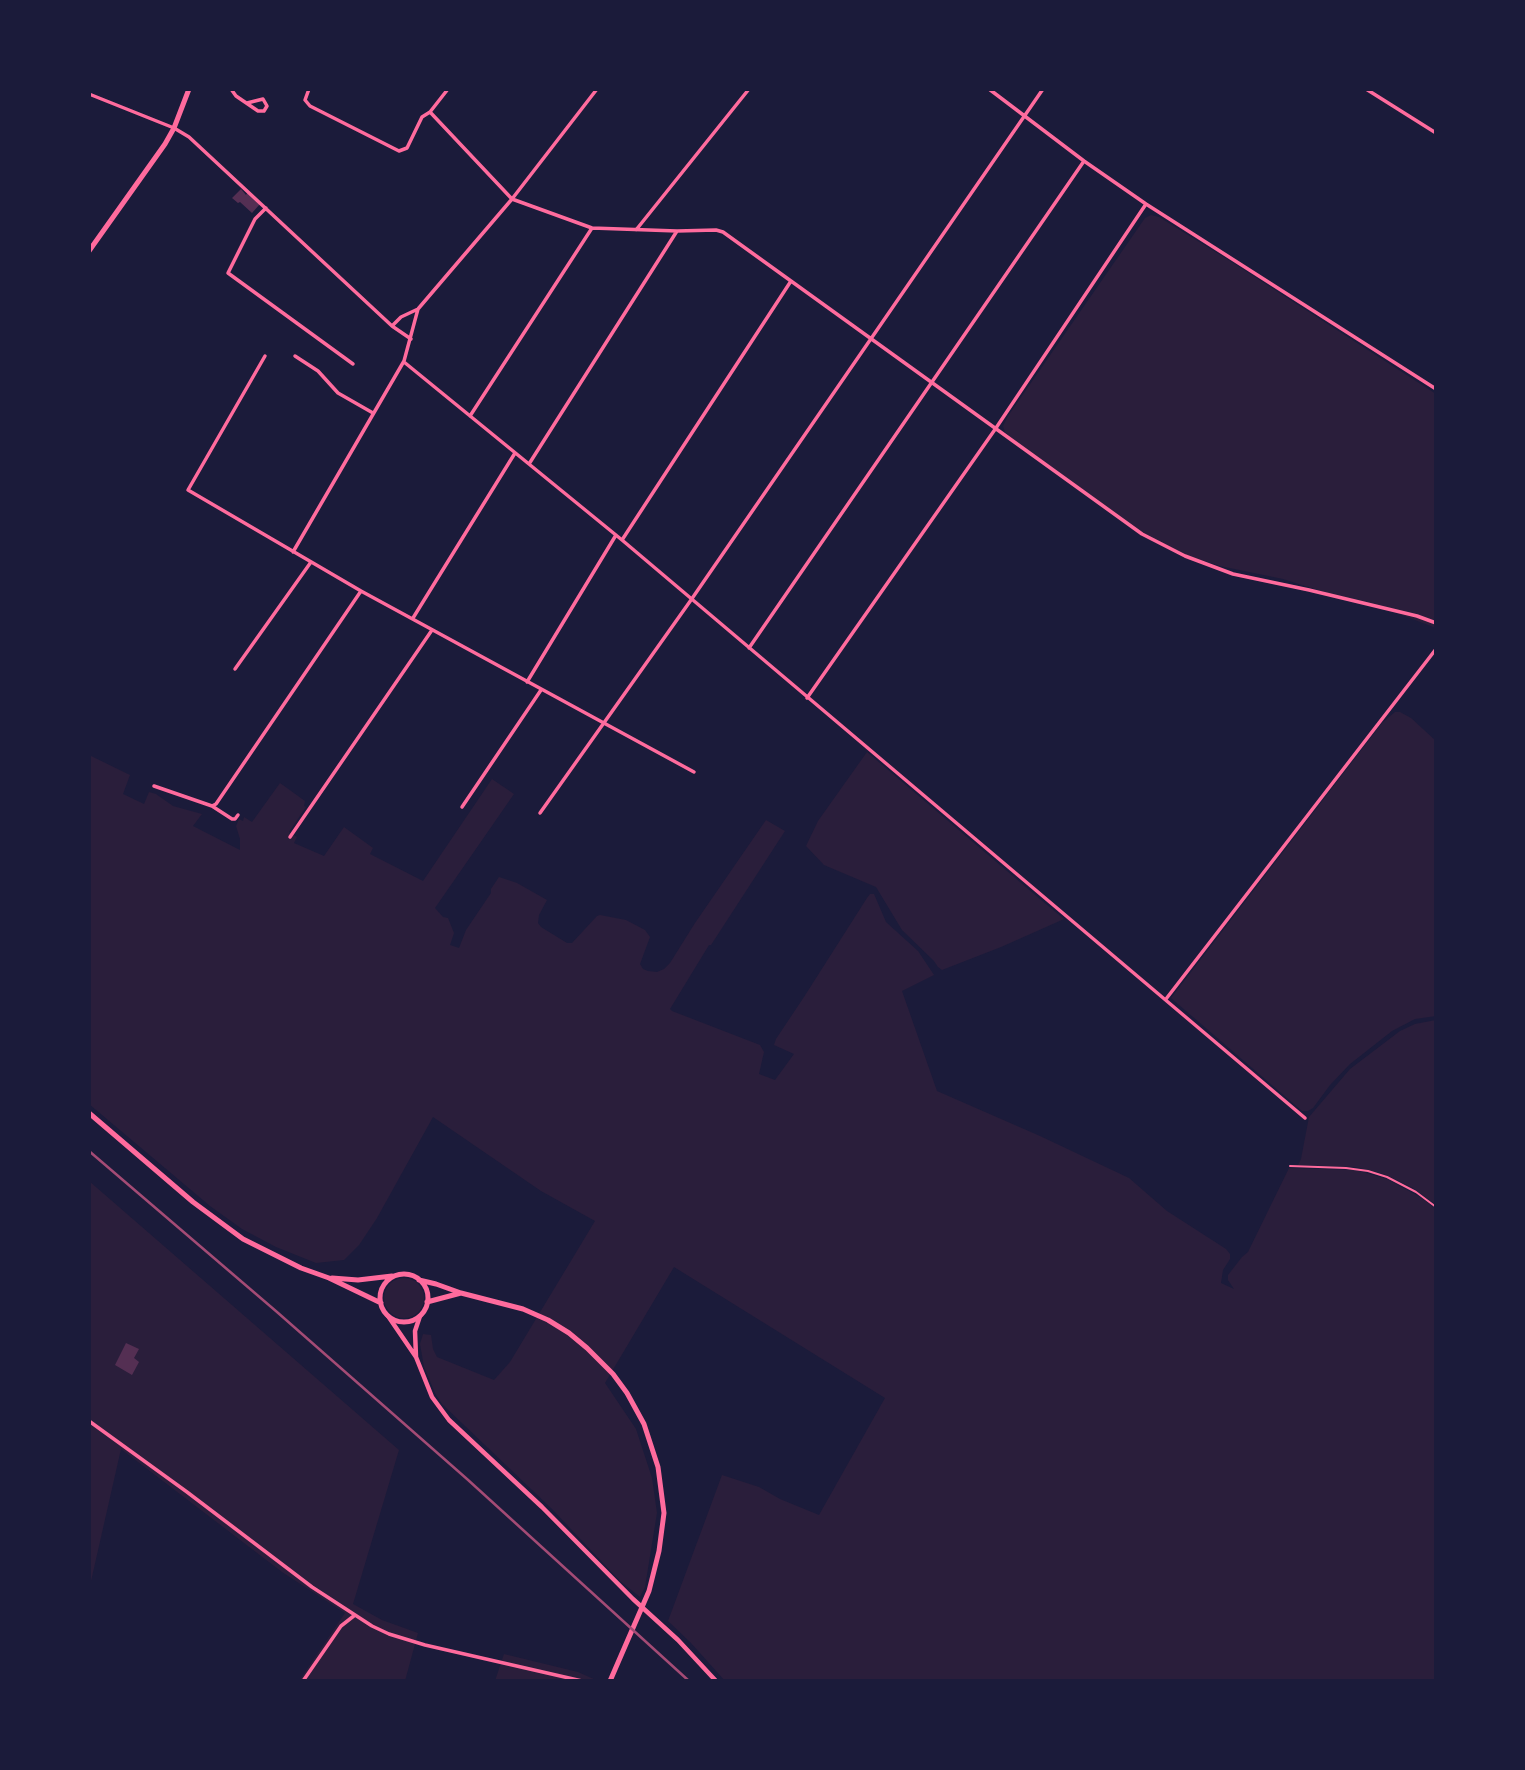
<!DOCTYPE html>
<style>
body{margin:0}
#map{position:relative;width:1525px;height:1770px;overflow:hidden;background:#1b1b3a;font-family:Quicksand,sans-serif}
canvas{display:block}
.frame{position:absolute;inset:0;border:91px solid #1b1b3a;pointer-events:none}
</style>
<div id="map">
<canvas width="1525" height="1770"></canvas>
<div class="frame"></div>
</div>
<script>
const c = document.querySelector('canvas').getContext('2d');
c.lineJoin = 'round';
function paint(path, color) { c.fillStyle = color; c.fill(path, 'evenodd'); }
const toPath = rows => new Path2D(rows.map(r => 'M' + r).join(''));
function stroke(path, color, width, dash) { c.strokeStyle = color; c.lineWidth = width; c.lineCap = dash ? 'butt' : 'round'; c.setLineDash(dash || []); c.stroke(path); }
const green = toPath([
 [1151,215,1159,217,1227,259,1436,394,1436,628,1394,612,1362,604,1283,579,1220,566,1185,555,1136,530,1018,444,1005,432,1003,426,1008,416,1145,218],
 [1395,712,1400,712,1411,718,1436,741,1436,1016,1415,1019,1392,1031,1350,1064,1330,1085,1313,1108,1308,1111,1302,1111,1171,998,1382,723],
 [867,752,1034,894,1064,919,1001,947,942,970,938,967,934,961,902,930,876,887,824,865,806,846,818,821],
 [89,755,130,775,123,794,144,804,149,792,156,794,173,806,202,814,193,826,240,850,240,839,236,826,239,819,243,821,244,817,252,822,280,783,305,801,304,806,306,807,289,832,297,837,294,843,324,856,344,827,373,848,370,854,423,881,492,779,514,794,435,908,443,917,448,918,454,933,450,945,459,948,466,930,491,893,491,889,499,877,517,883,547,900,539,915,538,923,541,927,567,943,572,943,597,916,600,915,626,920,645,930,650,937,640,964,643,969,648,971,657,972,664,969,670,963,695,923,766,820,785,831,711,945,709,945,670,1009,672,1011,760,1045,764,1052,759,1074,775,1080,794,1054,774,1045,776,1039,804,997,867,898,870,894,874,894,886,922,918,951,934,975,902,991,937,1091,1040,1136,1129,1178,1167,1211,1226,1249,1230,1254,1230,1259,1223,1270,1221,1283,1234,1289,1228,1280,1228,1275,1242,1257,1248,1252,1289,1168,1355,1170,1366,1173,1387,1179,1420,1197,1436,1209,1436,1681,725,1681,691,1643,668,1621,722,1475,759,1487,780,1499,819,1515,885,1398,674,1267,605,1383,636,1429,652,1478,657,1513,645,1587,640,1597,620,1581,552,1509,442,1404,435,1393,424,1367,420,1344,423,1334,431,1335,433,1349,437,1357,494,1380,510,1362,595,1221,541,1191,433,1117,377,1218,359,1245,344,1260,316,1263,276,1247,242,1229,210,1206,89,1104],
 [1436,1020,1436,1205,1413,1188,1388,1176,1377,1172,1355,1167,1298,1165,1301,1159,1309,1117,1350,1069,1400,1031,1415,1024],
 [89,1181,399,1450,353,1604,382,1620,418,1633,405,1681,299,1681,345,1613,282,1572,121,1449,89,1590],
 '384 1298a20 20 0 1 1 40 0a20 20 0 1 1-40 0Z',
 [504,1654,578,1672,598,1681,495,1681]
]);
const building = toPath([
 [241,189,246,195,248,192,260,204,252,213,240,202,238,203,232,198],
 [126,1343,139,1349,134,1358,139,1362,132,1375,115,1365]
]);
const path = toPath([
 [1290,1166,1346,1168,1368,1171,1387,1177,1416,1192,1436,1207]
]);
const minor = toPath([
 [231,89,236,96,258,111,264,111,267,106,263,99,247,103],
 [309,89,305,100,310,106,399,151,407,148,422,117,430,112,448,89],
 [989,89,1084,161,1146,204,1436,389],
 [1366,89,1436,133],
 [89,94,174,128,189,137,392,326,411,339],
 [430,112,512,199,592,228,677,231,716,230,723,232,1142,534,1185,556,1233,574,1309,590,1417,616,1436,623],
 [266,208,255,219,228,273,353,364],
 [636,230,749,89],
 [392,326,401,317,418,309,512,199,597,89],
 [265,356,188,490,361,591,694,772],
 [295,356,318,371,338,393,373,413],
 [404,362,622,540,1305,1118],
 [470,416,592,228],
 [529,464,677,231],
 [622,540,791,281],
 [293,552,404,361,418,309],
 [413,618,515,453],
 [749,648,1084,161],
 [235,669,311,562],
 [527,682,616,535],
 [807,698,996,428,1146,204],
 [154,786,212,806,232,819,235,819,238,815],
 [212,806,216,804,361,591],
 [462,807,541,690],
 [540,813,691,600,1043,89],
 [290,837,432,630],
 [1166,999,1436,649],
 [89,1421,187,1492,312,1587,372,1626,389,1634,425,1645,582,1681],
 [303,1681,341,1626,355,1615]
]);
const tertiary = toPath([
 [388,1316,416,1357,432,1397,449,1420,542,1507,633,1599,678,1640,716,1681],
 [416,1357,415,1331,420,1316]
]);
const secondary = toPath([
 [89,251,165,144,174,128,189,89],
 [89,1113,193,1202,243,1239,301,1268,329,1278,381,1303],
 '380 1298a24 24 0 1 1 48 0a24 24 0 1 1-48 0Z',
 [332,1278,358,1280,392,1276],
 [419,1280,436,1284,461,1293,523,1309,548,1320,569,1333,587,1348,613,1374,627,1393,644,1424,658,1467,664,1513,659,1551,649,1591,610,1681],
 [427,1302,461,1293]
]);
const rail = toPath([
 [89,1151,277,1312,467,1479,689,1681]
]);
paint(green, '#2a1e3b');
paint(building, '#542f53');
stroke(path, '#ff6b9d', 2);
stroke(minor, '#ff6b9d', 3.5);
stroke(tertiary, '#ff6b9d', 4.5);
stroke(secondary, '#ff6b9d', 5);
stroke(rail, '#a44b75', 2.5);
</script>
